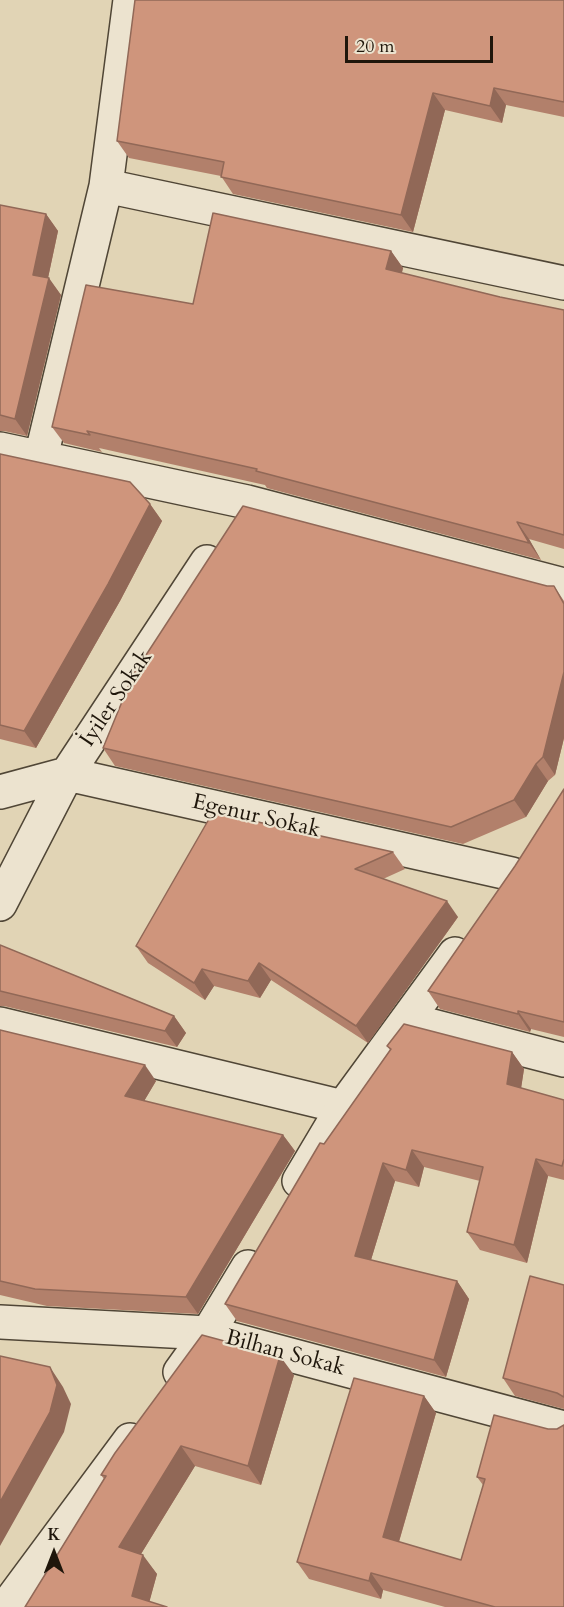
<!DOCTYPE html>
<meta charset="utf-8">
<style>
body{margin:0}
#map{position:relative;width:564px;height:1607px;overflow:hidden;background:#e1d4b5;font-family:Cardo,serif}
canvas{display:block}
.north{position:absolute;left:24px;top:1523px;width:60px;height:60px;-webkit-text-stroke:4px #ece3cf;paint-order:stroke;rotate:0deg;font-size:16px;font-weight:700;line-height:24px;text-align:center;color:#1f160b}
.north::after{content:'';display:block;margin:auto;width:21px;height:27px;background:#1f160b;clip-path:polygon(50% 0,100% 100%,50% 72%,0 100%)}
.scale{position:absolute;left:345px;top:36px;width:148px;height:27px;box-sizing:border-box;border:3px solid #1f160b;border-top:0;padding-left:8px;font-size:18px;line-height:21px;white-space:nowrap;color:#1f160b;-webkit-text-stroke:4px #ece3cf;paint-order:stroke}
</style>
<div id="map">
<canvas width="564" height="1607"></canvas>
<div class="north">K</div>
<div class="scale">20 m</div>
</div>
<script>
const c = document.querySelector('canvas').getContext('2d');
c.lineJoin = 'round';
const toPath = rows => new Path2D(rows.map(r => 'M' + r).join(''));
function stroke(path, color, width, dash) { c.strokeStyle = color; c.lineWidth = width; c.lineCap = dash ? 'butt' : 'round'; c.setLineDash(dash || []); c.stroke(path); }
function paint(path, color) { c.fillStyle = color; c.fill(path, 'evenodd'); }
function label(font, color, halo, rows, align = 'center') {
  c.font = font + ' Cardo,serif'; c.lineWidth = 4.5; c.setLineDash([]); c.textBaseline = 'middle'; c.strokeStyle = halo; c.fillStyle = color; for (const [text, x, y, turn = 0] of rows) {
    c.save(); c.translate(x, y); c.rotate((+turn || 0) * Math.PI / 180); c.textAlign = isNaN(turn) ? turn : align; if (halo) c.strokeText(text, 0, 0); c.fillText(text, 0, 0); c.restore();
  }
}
const minor = toPath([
 [106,186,564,283],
 [0,449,247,502,564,585],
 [41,457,106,186,130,0],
 [0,792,67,774,512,874],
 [0,904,67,774,207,562],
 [409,1020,564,1060],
 [0,1024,343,1107],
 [0,1322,208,1333,564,1428]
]);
const tertiary = toPath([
 [299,1181,343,1107,455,954],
 [180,1372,208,1333,248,1267],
 [6,1607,130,1440]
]);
const wall = toPath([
 [564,0,564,117,506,105,502,123,445,110,413,232,233,194,221,176,129,158,117,141],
 [0,205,46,214,58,231,48,278,61,295,27,436,4,431,0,431],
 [391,251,403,268,402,273,500,297,564,310,564,549,529,539,541,560,267,488,265,485,99,448,102,452,64,443,52,427,193,304],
 [0,454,150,504,162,521,120,601,36,748,0,739],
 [547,586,554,586,564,601,564,738,555,775,548,781,526,817,463,844,115,766,103,748],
 [564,789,564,1037,531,1029,530,1032,440,1009,428,991,515,866],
 [393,852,405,869,383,879,458,917,368,1043,271,980,260,998,214,986,205,1000,148,963,136,946],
 [0,945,174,1016,186,1033,177,1047,4,1006,0,1006],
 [0,1030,156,1081,144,1101,283,1135,295,1151,198,1314,47,1306,0,1295],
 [387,1046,512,1052,524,1069,521,1088,564,1100,564,1180,548,1176,527,1263,480,1250,467,1232,480,1181,424,1167,419,1187,395,1181,371,1260,457,1281,469,1299,446,1377,237,1321,225,1304,324,1144,390,1050],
 [564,1285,564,1409,515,1396,503,1378],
 [294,1375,261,1485,195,1466,141,1554,157,1574,149,1602,25,1607,104,1479,101,1475],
 [424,1396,436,1413,399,1542,461,1560,483,1485,477,1477,548,1429,557,1429,564,1607,445,1607,383,1590,381,1599,309,1579,297,1562]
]);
const shadedWall = toPath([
 [494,88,506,105,502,123,490,106],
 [433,93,445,110,413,232,401,215],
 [46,214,58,231,45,292,33,275],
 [391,251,403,268,398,286,386,269],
 [49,278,61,295,27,436,15,419],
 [150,504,162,521,120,601,36,748,24,731],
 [517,522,529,539,541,560,529,543],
 [564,672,564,738,555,775,543,757],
 [536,764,548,781,526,817,514,800],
 [447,901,458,917,368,1043,356,1026],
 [259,963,271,980,260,998,248,981],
 [202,969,214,986,205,1000,194,983],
 [518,1011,531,1029,530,1032,518,1014],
 [174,1016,186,1033,177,1047,165,1031],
 [512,1052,524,1069,519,1102,507,1084],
 [145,1065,156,1081,137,1113,125,1096],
 [283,1135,295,1151,198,1314,186,1297],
 [412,1150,424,1167,419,1187,406,1170],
 [536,1159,548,1176,527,1263,514,1245],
 [383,1163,395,1181,367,1273,355,1256],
 [457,1281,469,1299,446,1377,434,1360],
 [280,1356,294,1375,261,1485,248,1466],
 [50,1367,63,1387,71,1404,64,1432,0,1546,0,1502],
 [424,1396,436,1413,395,1555,383,1537],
 [181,1446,195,1466,133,1567,119,1547],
 [143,1555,157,1574,148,1607,132,1596],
 [371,1573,383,1590,381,1599,369,1581]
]);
const building = toPath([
 [135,0,564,0,564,102,494,88,490,106,433,93,401,215,221,177,224,162,117,141,135,0],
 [0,205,46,214,33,275,49,278,15,419,0,415,0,205],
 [213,213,391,251,386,269,500,297,564,310,564,535,517,522,529,543,256,471,257,469,87,431,90,435,52,427,86,285,193,304,213,213],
 [0,454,130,482,150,504,108,584,24,731,0,725,0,454],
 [243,506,547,586,554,586,564,604,564,672,543,757,536,764,514,800,451,827,103,748,133,675,243,506],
 [564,789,564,1022,518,1011,518,1014,428,991,515,866,564,789],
 [213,812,393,852,355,869,447,901,356,1026,259,963,248,981,202,969,194,983,136,946,213,812],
 [0,945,174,1016,165,1031,0,991,0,945],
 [404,1024,512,1052,507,1084,564,1100,564,1159,562,1166,536,1159,514,1245,467,1232,483,1167,412,1150,406,1170,383,1163,355,1256,457,1281,434,1360,225,1304,320,1143,324,1144,391,1049,387,1046,404,1024],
 [0,1030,145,1065,125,1096,283,1135,186,1297,35,1289,0,1281,0,1030],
 [530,1276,564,1285,564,1397,557,1393,503,1378,530,1276],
 [202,1335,280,1356,248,1466,181,1446,119,1547,143,1555,132,1596,167,1607,25,1607,106,1476,101,1475,115,1453,202,1335],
 [0,1356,50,1367,57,1385,50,1412,0,1502,0,1356],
 [354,1378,424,1396,383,1537,461,1560,485,1479,477,1477,494,1415,548,1429,557,1429,564,1425,564,1607,495,1607,371,1573,369,1581,297,1562,354,1378]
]);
const streetNames = [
 ["İyiler Sokak",117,699,-56],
 ["Egenur Sokak",256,817,13],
 ["Bilhan Sokak",285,1354,15]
];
stroke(minor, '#504636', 36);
stroke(tertiary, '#504636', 36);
stroke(minor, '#ece3cf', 33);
stroke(tertiary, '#ece3cf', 33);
paint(wall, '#b2806b');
paint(shadedWall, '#916857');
paint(building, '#cf957c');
stroke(building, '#916857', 1.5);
label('22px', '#1f160b', '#ece3cf', streetNames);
</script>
